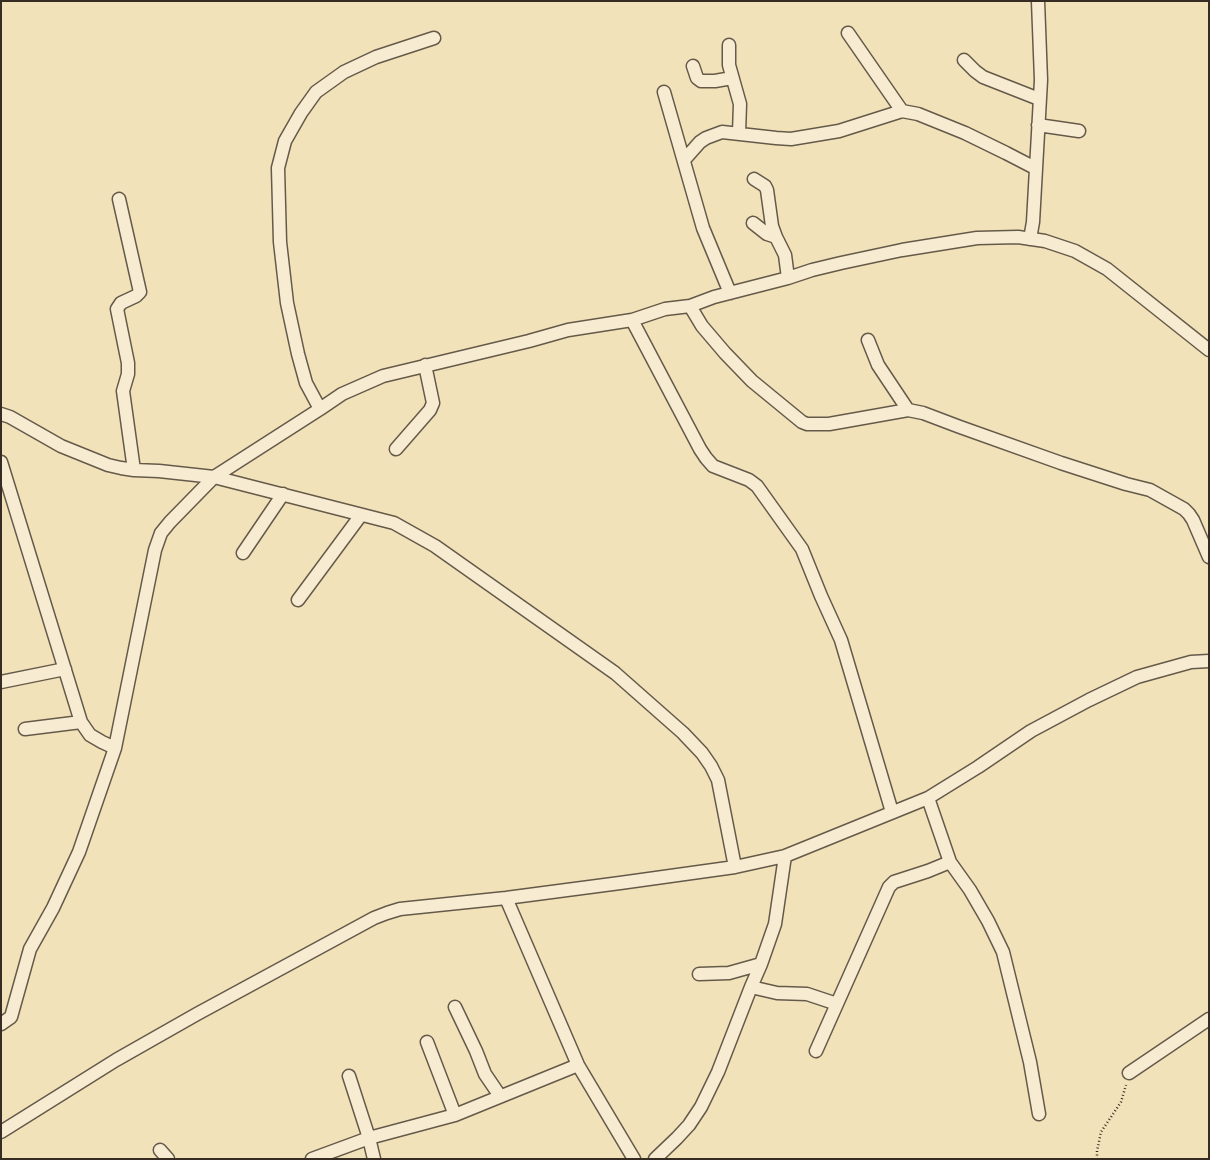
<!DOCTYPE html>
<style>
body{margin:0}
#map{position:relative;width:1210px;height:1160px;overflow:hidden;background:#f2e2ba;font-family:"Old Standard TT",serif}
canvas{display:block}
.frame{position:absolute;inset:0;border:2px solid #362c23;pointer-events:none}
</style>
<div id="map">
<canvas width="1210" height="1160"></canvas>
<div class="frame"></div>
</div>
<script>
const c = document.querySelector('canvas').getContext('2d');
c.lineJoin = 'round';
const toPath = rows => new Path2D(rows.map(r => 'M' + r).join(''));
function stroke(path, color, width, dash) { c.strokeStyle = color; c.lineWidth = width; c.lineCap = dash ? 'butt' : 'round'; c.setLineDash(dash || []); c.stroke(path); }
const path = toPath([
 [1097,1159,1097,1151,1101,1132,1121,1102,1126,1085]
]);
const minor = toPath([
 [848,33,902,111],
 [729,45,729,65,740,104,739,133],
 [964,60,975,71,983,77,1039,99],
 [693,66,697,78,701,81,715,81,732,78],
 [664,92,703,228,730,293],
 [1038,125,1079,131],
 [684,160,700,142,706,138,722,132,776,138,791,139,839,131,902,111,918,114,965,133,1006,153,1035,168],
 [754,179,765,186,767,190,772,226,776,237,785,255,788,278],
 [119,199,140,292,136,296,121,303,117,309,128,363,128,374,123,391,134,470],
 [753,223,767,234,776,237],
 [1030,239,1033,222,1041,80,1038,1],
 [632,320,700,449,706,458,713,466,749,480,757,486,802,549,821,596,841,640,892,812],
 [868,340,878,365,908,410],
 [1209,350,1107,269,1075,251,1045,241,1018,237,977,238,902,250,841,263,812,270,788,278,714,297,690,306,702,326,725,353,752,381,802,422,807,424,829,424,908,410,923,413,960,427,1061,463,1126,484,1150,490,1184,509,1189,514,1193,520,1209,557],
 [320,409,306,383,298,354,287,303,280,242,278,168,285,141,301,113,316,92,344,72,376,57,434,38],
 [1,414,10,417,61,446,108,465,121,468,134,470,159,471,214,477,394,523,435,546,615,673,683,733,702,753,711,766,718,780,735,867],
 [396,449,430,410,433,403,425,365],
 [1,462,81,722,90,735,102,742,115,748],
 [243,553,283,494],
 [298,600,361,515],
 [1,682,65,669],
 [25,729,81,722],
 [928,798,950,862,970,890,988,921,1003,952,1030,1062,1039,1114],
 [506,898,578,1065,634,1159],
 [699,974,729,973,761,964],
 [751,987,777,993,807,994,837,1004],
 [455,1007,476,1051,485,1074,500,1096],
 [1,1024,11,1017,30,949,53,908,79,852,115,748,155,550,161,533,170,522,214,477,320,409,342,394,383,376,529,341,568,330,632,320,665,309,690,306],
 [427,1042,455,1115],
 [816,1051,889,887,894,882,928,871,950,862],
 [1129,1073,1209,1019],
 [349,1076,369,1138,374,1159],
 [1,1132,116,1060,197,1014,374,918,387,913,400,909,506,898,620,883,735,867,785,856,928,798,978,767,1031,731,1089,700,1137,677,1191,662,1209,661],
 [160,1150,168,1159],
 [312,1159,369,1138,455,1115,578,1065],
 [655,1159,677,1138,689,1125,701,1107,718,1072,751,987,761,964,775,924,785,856]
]);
stroke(minor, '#655a49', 15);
stroke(path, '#362c23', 2.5, [1, 2.5]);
stroke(minor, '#f7ecd2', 12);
</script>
